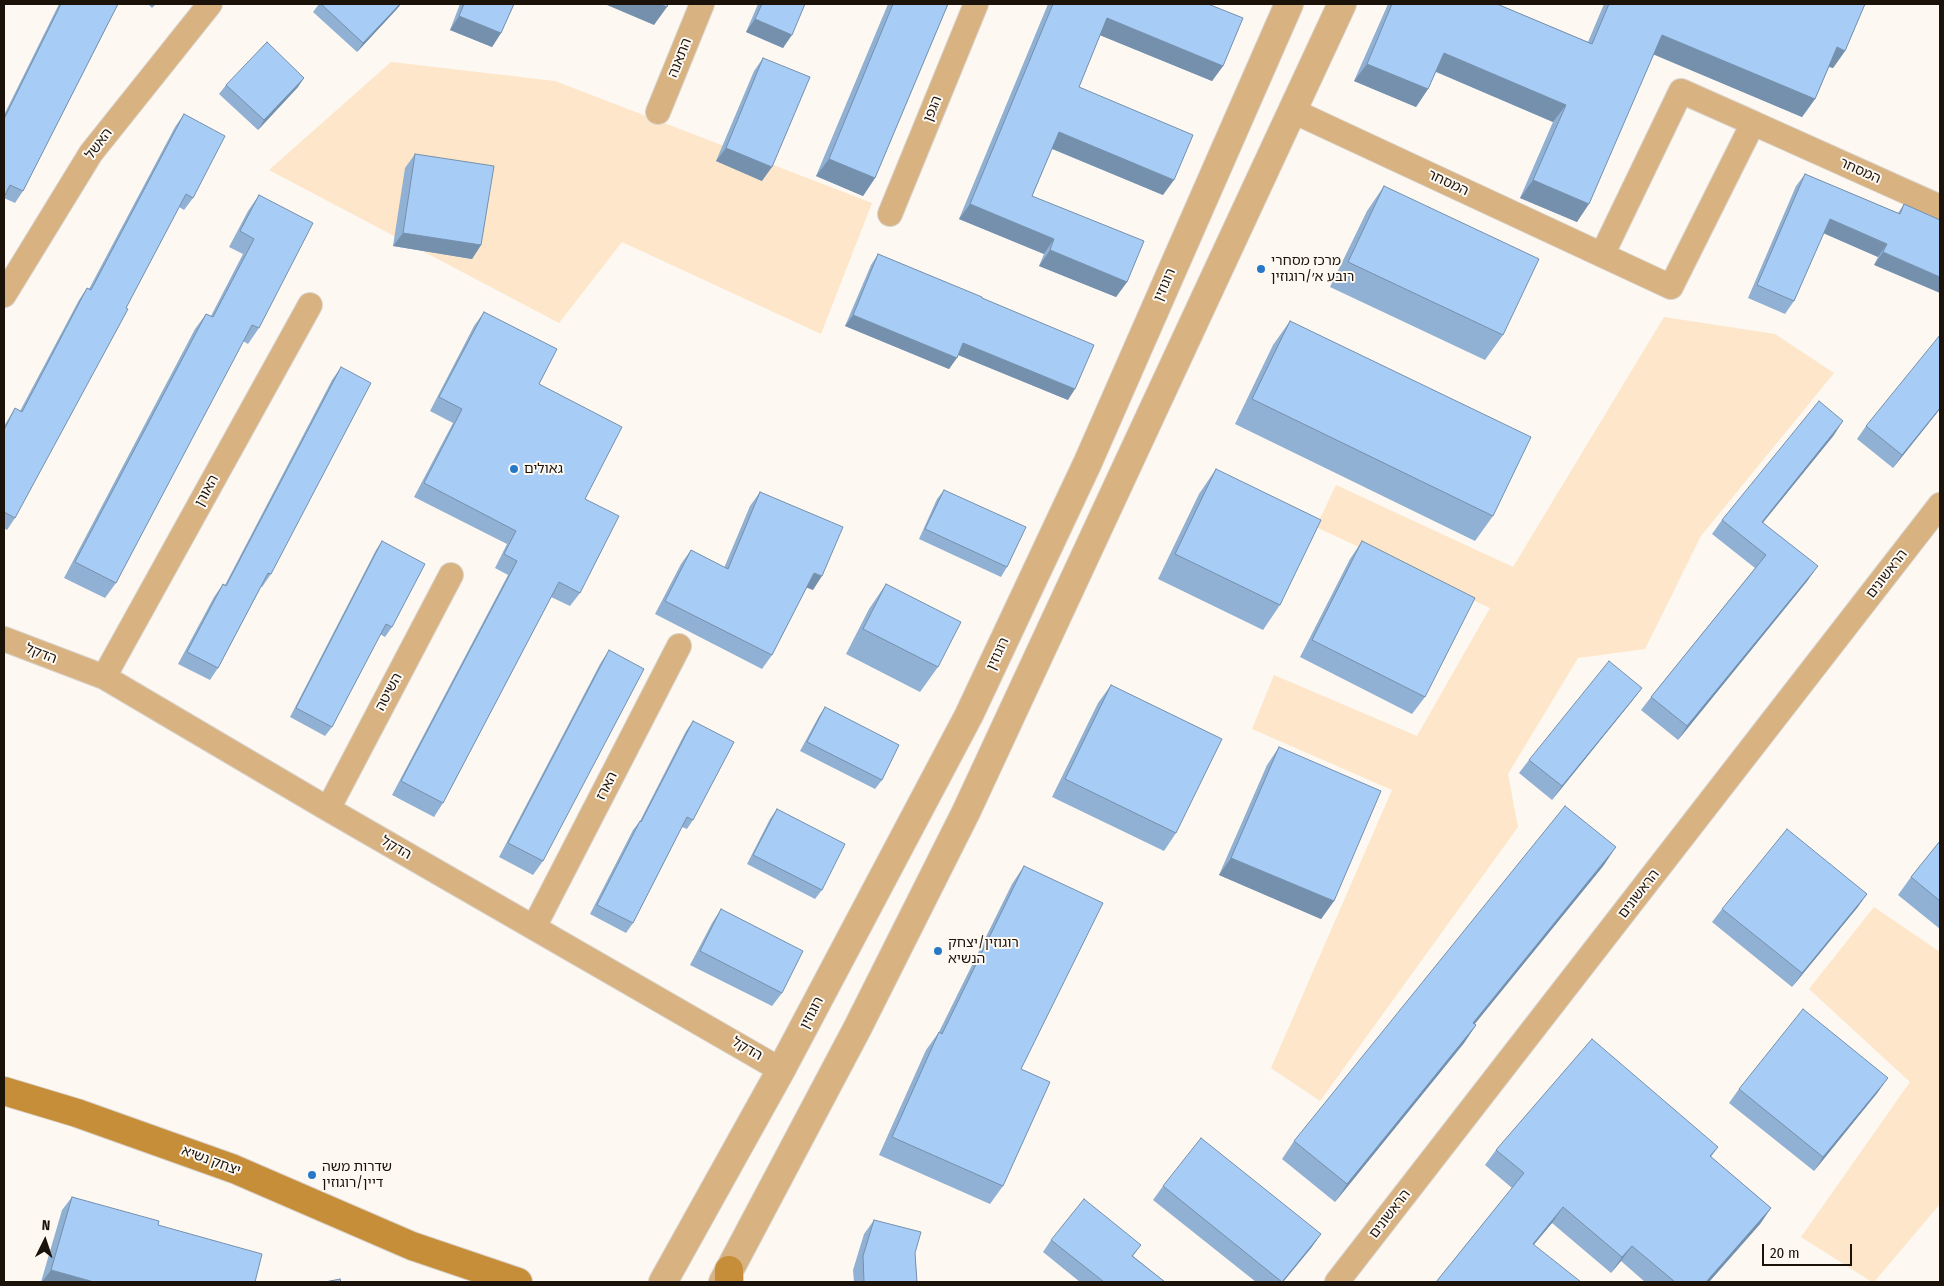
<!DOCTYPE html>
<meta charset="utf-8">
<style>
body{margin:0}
#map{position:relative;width:1944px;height:1286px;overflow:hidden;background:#fdf8f2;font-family:"Fira Sans Condensed",sans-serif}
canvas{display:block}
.frame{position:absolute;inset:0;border:5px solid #1b1309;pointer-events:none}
.north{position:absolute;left:20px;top:1216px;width:50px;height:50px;-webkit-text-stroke:4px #fdf8f2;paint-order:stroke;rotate:4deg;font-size:14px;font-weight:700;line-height:20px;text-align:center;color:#1b1309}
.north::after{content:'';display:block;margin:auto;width:18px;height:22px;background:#1b1309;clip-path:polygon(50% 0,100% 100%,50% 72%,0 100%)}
.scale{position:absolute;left:1762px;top:1244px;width:90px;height:22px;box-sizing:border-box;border:2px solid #1b1309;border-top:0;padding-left:6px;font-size:15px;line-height:18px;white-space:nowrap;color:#1b1309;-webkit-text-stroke:4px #fdf8f2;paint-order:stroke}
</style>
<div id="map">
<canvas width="1944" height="1286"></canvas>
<div class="frame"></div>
<div class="north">N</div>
<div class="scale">20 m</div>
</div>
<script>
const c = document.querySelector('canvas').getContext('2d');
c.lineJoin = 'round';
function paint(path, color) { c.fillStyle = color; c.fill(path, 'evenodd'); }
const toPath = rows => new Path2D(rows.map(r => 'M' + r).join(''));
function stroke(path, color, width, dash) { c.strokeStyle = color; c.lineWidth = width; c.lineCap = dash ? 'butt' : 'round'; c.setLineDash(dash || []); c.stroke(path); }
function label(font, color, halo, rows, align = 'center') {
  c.font = font + ' "Fira Sans Condensed","Noto Sans Hebrew",sans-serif'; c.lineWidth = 4; c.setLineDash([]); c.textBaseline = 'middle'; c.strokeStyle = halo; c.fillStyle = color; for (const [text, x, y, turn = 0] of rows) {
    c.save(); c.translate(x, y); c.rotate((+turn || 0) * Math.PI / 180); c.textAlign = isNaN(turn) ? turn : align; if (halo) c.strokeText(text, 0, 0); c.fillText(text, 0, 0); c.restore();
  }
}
const green = toPath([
 [391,62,555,81,872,203,821,334,622,242,559,323,269,170],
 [1664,317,1775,334,1834,373,1701,536,1645,649,1578,658,1508,774,1518,827,1320,1101,1271,1068,1392,790,1252,729,1274,675,1417,736,1490,608,1316,527,1336,485,1513,567],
 [1874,907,1940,952,1940,1204,1874,1282,1872,1282,1801,1237,1910,1082,1809,989]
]);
const minor = toPath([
 [1293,111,1671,287,1753,123,1681,91,1602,255],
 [658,112,702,4],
 [1753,123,1940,207],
 [890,214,976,4],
 [4,295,91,153,210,4],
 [4,639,104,677,328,809,781,1070],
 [104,677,310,305],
 [328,809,451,575],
 [534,927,679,646],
 [1337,1282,1940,505]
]);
const tertiary = toPath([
 [663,1282,781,1070,969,715,1088,462,1289,4],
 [723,1282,857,1029,966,812,1342,4]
]);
const secondary = toPath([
 [4,1091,77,1113,234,1169,412,1246,518,1282],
 [729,1282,729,1270]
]);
const wall = toPath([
 [59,4,118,4,23,191,15,203,4,198,4,115],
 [148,4,156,4,152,8],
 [319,4,401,4,396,10,357,52,313,12],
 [460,4,514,4,501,33,492,47,450,30],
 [758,4,805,4,783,48,746,32],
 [888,4,948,4,875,178,863,196,816,176],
 [1048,4,1208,4,1223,66,1212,81,1100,35,1079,87,1163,195,1052,149,1032,196,1127,282,1116,297,1039,266,1044,254,959,219],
 [1388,4,1497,4,1588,42,1604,4,1865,4,1845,51,1833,68,1829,67,1815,99,1802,117,1654,54,1577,222,1520,198,1553,122,1436,72,1428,89,1416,107,1354,81],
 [763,58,762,181,716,161,754,71],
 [226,85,298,87,258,130,219,94],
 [184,114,193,198,184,210,179,207,15,518,7,530,4,528,4,426,15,408,20,411,79,300,87,288,89,289,175,127],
 [415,154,481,245,472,259,393,246,405,168],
 [1805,174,1898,213,1904,204,1940,220,1874,265,1878,257,1823,233,1794,301,1785,314,1748,298,1796,186],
 [1384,186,1503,335,1485,360,1330,287,1367,211],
 [259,195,259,328,248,344,243,341,116,583,105,598,64,578,195,329,206,314,211,316,243,254,229,247,248,211],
 [878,254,982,298,1068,400,958,355,949,369,845,326,871,265],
 [484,312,539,384,585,499,580,593,570,606,551,597,443,803,434,817,392,795,508,575,495,568,507,544,414,497,453,423,430,411,474,326],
 [1290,321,1493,516,1475,541,1235,424,1273,345],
 [341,367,271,574,262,587,261,587,218,668,210,680,178,664,214,597,223,584,225,585,332,380],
 [1940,409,1893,468,1857,439,1866,426],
 [1834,435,1763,522,1808,580,1678,740,1641,710,1651,697,1755,568,1712,534,1722,520],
 [1216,469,1280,605,1263,630,1158,579,1199,494],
 [944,490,1007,567,1001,577,919,539,937,499],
 [760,492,813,590,807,587,772,655,762,669,655,614,681,564,691,550,724,568,750,506],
 [382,541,392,627,385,637,380,634,332,727,325,736,290,717,376,550],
 [1362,541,1425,697,1412,714,1300,657,1350,559],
 [886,584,938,667,920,692,846,654,869,609],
 [609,650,543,861,533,875,499,857,600,664],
 [1111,685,1176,833,1164,851,1052,797,1098,703],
 [1642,688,1632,701,1552,800,1519,773,1529,760],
 [825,707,882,780,875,789,800,751,819,716],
 [693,721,693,820,687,829,682,827,633,923,626,933,590,914,633,830,640,821,686,731],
 [1279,747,1334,901,1321,919,1219,875,1267,765],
 [777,809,822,890,815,899,747,864,770,819],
 [1940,841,1940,929,1898,895,1911,877],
 [1604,865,1474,1024,1476,1025,1464,1043,1335,1202,1282,1159,1294,1141],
 [1024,866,1021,1069,1003,1186,990,1204,879,1155,926,1050,939,1032,1012,884],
 [1867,894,1857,908,1792,987,1712,922,1722,909],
 [721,909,782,993,772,1006,690,965,712,923],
 [1739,1089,1878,1092,1814,1171,1729,1103],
 [1718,1147,1711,1157,1771,1208,1760,1224,1709,1282,1645,1282,1621,1261,1611,1273,1552,1223,1534,1244,1436,1282,1512,1188,1485,1165,1496,1150],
 [1163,1186,1321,1234,1311,1248,1283,1282,1256,1282,1153,1200],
 [72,1197,158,1225,255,1282,41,1282,62,1210],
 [874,1220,915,1253,917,1282,854,1282,853,1270,864,1234],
 [1051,1240,1141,1245,1133,1256,1165,1282,1080,1282,1043,1252]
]);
const shadedWall = toPath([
 [400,4,401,4,396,10,357,52,363,43],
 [608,4,659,4,667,7,654,25,607,5],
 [459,16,501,33,492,47,450,30],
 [1107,18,1223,66,1212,81,1097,34],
 [755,19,792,35,783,48,746,32],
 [1662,35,1815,99,1802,117,1650,53],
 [1837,47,1845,51,1833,68,1824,65],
 [1444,53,1566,105,1553,122,1432,70],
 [1367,64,1428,89,1416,107,1354,81],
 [304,78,298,87,258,130,264,120],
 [1059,132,1174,180,1163,195,1048,147],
 [726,148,772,167,762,181,716,161],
 [829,159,875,178,863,196,816,176],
 [1533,180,1589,204,1577,222,1520,198],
 [970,204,1054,239,1044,254,959,219],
 [1830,219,1887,244,1878,257,1821,232],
 [403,233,481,245,472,259,393,246],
 [1050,250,1127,282,1116,297,1039,266],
 [1883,252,1940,277,1940,293,1874,265],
 [853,315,957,358,949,369,845,326],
 [963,343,1075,389,1068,400,956,354],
 [1940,408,1940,409,1893,468,1902,455],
 [1843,421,1834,435,1753,535,1762,522],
 [1818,566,1808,580,1678,740,1687,726],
 [814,573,822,576,813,590,805,587],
 [1642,688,1632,701,1552,800,1562,786],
 [1616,847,1604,865,1461,1041,1473,1023],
 [1231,858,1334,901,1321,919,1219,875],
 [1867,894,1857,908,1792,987,1802,973],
 [1476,1025,1464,1043,1335,1202,1347,1184],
 [1888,1078,1878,1092,1814,1171,1823,1157],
 [1563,1207,1552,1223,1522,1259,1533,1244],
 [1771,1208,1760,1224,1709,1282,1706,1282],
 [1321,1234,1311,1248,1283,1282,1282,1282],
 [1632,1246,1621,1261,1611,1273,1622,1257],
 [51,1270,94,1282,42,1282]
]);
const building = toPath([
 [61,4,118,4,23,191,10,185,4,197,4,119,61,4],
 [321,4,400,4,363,43,321,4],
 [464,4,514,4,501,33,459,16,464,4],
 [659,4,668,4,667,7,659,4],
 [762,4,805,4,792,35,755,19,762,4],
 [893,4,948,4,875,178,829,159,893,4],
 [1053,4,1208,4,1243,18,1223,66,1107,18,1079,87,1193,135,1174,180,1059,132,1032,196,1144,241,1127,282,1050,250,1054,239,970,204,1053,4],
 [1392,4,1497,4,1592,44,1609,4,1865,4,1845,51,1837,47,1815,99,1662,35,1589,204,1533,180,1566,105,1444,53,1428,89,1367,64,1392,4],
 [267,42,304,78,264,120,226,85,267,42],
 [763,58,810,77,772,167,726,148,763,58],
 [184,114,225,136,193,198,186,194,126,308,128,309,15,518,4,512,4,430,15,408,22,412,87,288,91,290,184,114],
 [415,154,494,166,481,245,403,233,415,154],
 [1805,174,1900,214,1904,204,1940,220,1940,277,1883,252,1887,244,1830,219,1794,301,1757,285,1805,174],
 [1384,186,1539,259,1503,335,1348,262,1384,186],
 [259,195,313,223,259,328,252,325,116,583,75,562,206,314,213,317,254,239,240,231,259,195],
 [878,254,982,297,982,298,1094,345,1075,389,963,343,957,358,853,315,878,254],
 [484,312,557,349,539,384,622,427,585,499,619,516,580,593,559,582,443,803,401,781,517,561,504,554,516,531,424,483,462,409,439,397,484,312],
 [1290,321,1531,437,1493,516,1252,399,1290,321],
 [1940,335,1940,408,1902,455,1866,426,1940,335],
 [341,367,371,383,271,574,268,573,218,668,187,652,223,584,226,586,341,367],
 [1819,401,1843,421,1762,522,1818,566,1687,726,1651,697,1766,555,1722,520,1819,401],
 [1216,469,1321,520,1280,605,1175,554,1216,469],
 [944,490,1026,527,1007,567,925,529,944,490],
 [760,492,843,527,822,576,814,573,772,655,665,601,691,550,728,569,760,492],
 [382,541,425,564,392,627,386,624,332,727,296,708,382,541],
 [1362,541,1475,598,1425,697,1312,640,1362,541],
 [886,584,961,622,938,667,863,629,886,584],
 [609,650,644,669,543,861,508,843,609,650],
 [1609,661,1642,688,1562,786,1529,760,1609,661],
 [1111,685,1222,739,1176,833,1065,779,1111,685],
 [825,707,899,745,882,780,807,742,825,707],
 [693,721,734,742,693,820,687,817,633,923,597,905,640,821,641,822,693,721],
 [1279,747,1381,791,1334,901,1231,858,1279,747],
 [1565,806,1616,847,1473,1023,1476,1025,1347,1184,1294,1141,1565,806],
 [777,809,845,844,822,890,753,855,777,809],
 [1787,829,1867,894,1802,973,1722,909,1787,829],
 [1940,841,1940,901,1911,877,1940,841],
 [1024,866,1103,903,1021,1069,1050,1082,1003,1186,892,1137,939,1032,942,1034,1024,866],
 [721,909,803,951,782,993,700,951,721,909],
 [1803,1009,1888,1078,1823,1157,1739,1089,1803,1009],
 [1592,1039,1718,1147,1710,1156,1771,1208,1706,1282,1675,1282,1632,1246,1622,1257,1563,1207,1533,1244,1581,1282,1436,1282,1524,1173,1496,1150,1592,1039],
 [1201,1138,1321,1234,1282,1282,1163,1186,1201,1138],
 [72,1197,159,1221,158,1225,262,1254,255,1282,94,1282,51,1270,72,1197],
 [1084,1199,1141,1245,1132,1256,1165,1282,1104,1282,1051,1240,1084,1199],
 [874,1220,921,1232,915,1253,917,1282,864,1282,863,1256,874,1220],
 [340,1279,341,1282,325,1282,340,1279]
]);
const markers = [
 [1261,269,5,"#2779c7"],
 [514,469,5,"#2779c7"],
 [938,951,5,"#2779c7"],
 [312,1175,5,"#2779c7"]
];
const streetNames = [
 ["התאנה",680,58,-68],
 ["הגפן",933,109,-68],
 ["האשל",99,144,-53],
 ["המסחר",1860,171,24],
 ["המסחר",1448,183,25],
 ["רוגוזין",1165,285,-66],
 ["האורן",207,491,-61],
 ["הראשונים",1887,574,-52],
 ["הדקל",41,654,21],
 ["רוגוזין",998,654,-65],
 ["השיטה",389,692,-62],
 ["הארז",607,786,-63],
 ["הדקל",396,848,30],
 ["הראשונים",1639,894,-52],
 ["רוגוזין",812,1013,-62],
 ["הדקל",747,1049,30],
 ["יצחק נשיא",211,1161,20],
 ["הראשונים",1390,1214,-52]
];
const poiNames = [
 ["מרכז מסחרי",1271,261],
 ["רובע א׳/רוגוזין",1271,277],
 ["גאולים",524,469],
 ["רוגוזין/יצחק",948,943],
 ["הנשיא",948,959],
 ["שדרות משה",322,1167],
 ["דיין/רוגוזין",322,1183]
];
paint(green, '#fde6c9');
stroke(minor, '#d9d3cd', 26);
stroke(tertiary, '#d9d3cd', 30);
stroke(secondary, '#d9d3cd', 30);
stroke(minor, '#d8b280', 24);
stroke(tertiary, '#d8b280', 28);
stroke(secondary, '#c68e39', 28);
paint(wall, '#90b0d4');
paint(shadedWall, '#7590ac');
paint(building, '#a7cdf6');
stroke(building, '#7590ac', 1);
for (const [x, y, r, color] of markers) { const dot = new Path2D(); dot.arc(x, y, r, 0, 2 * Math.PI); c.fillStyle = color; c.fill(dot); stroke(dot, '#fdf8f2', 2); }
label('14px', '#1b1309', '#fdf8f2', streetNames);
label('14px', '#1b1309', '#fdf8f2', poiNames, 'left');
</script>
